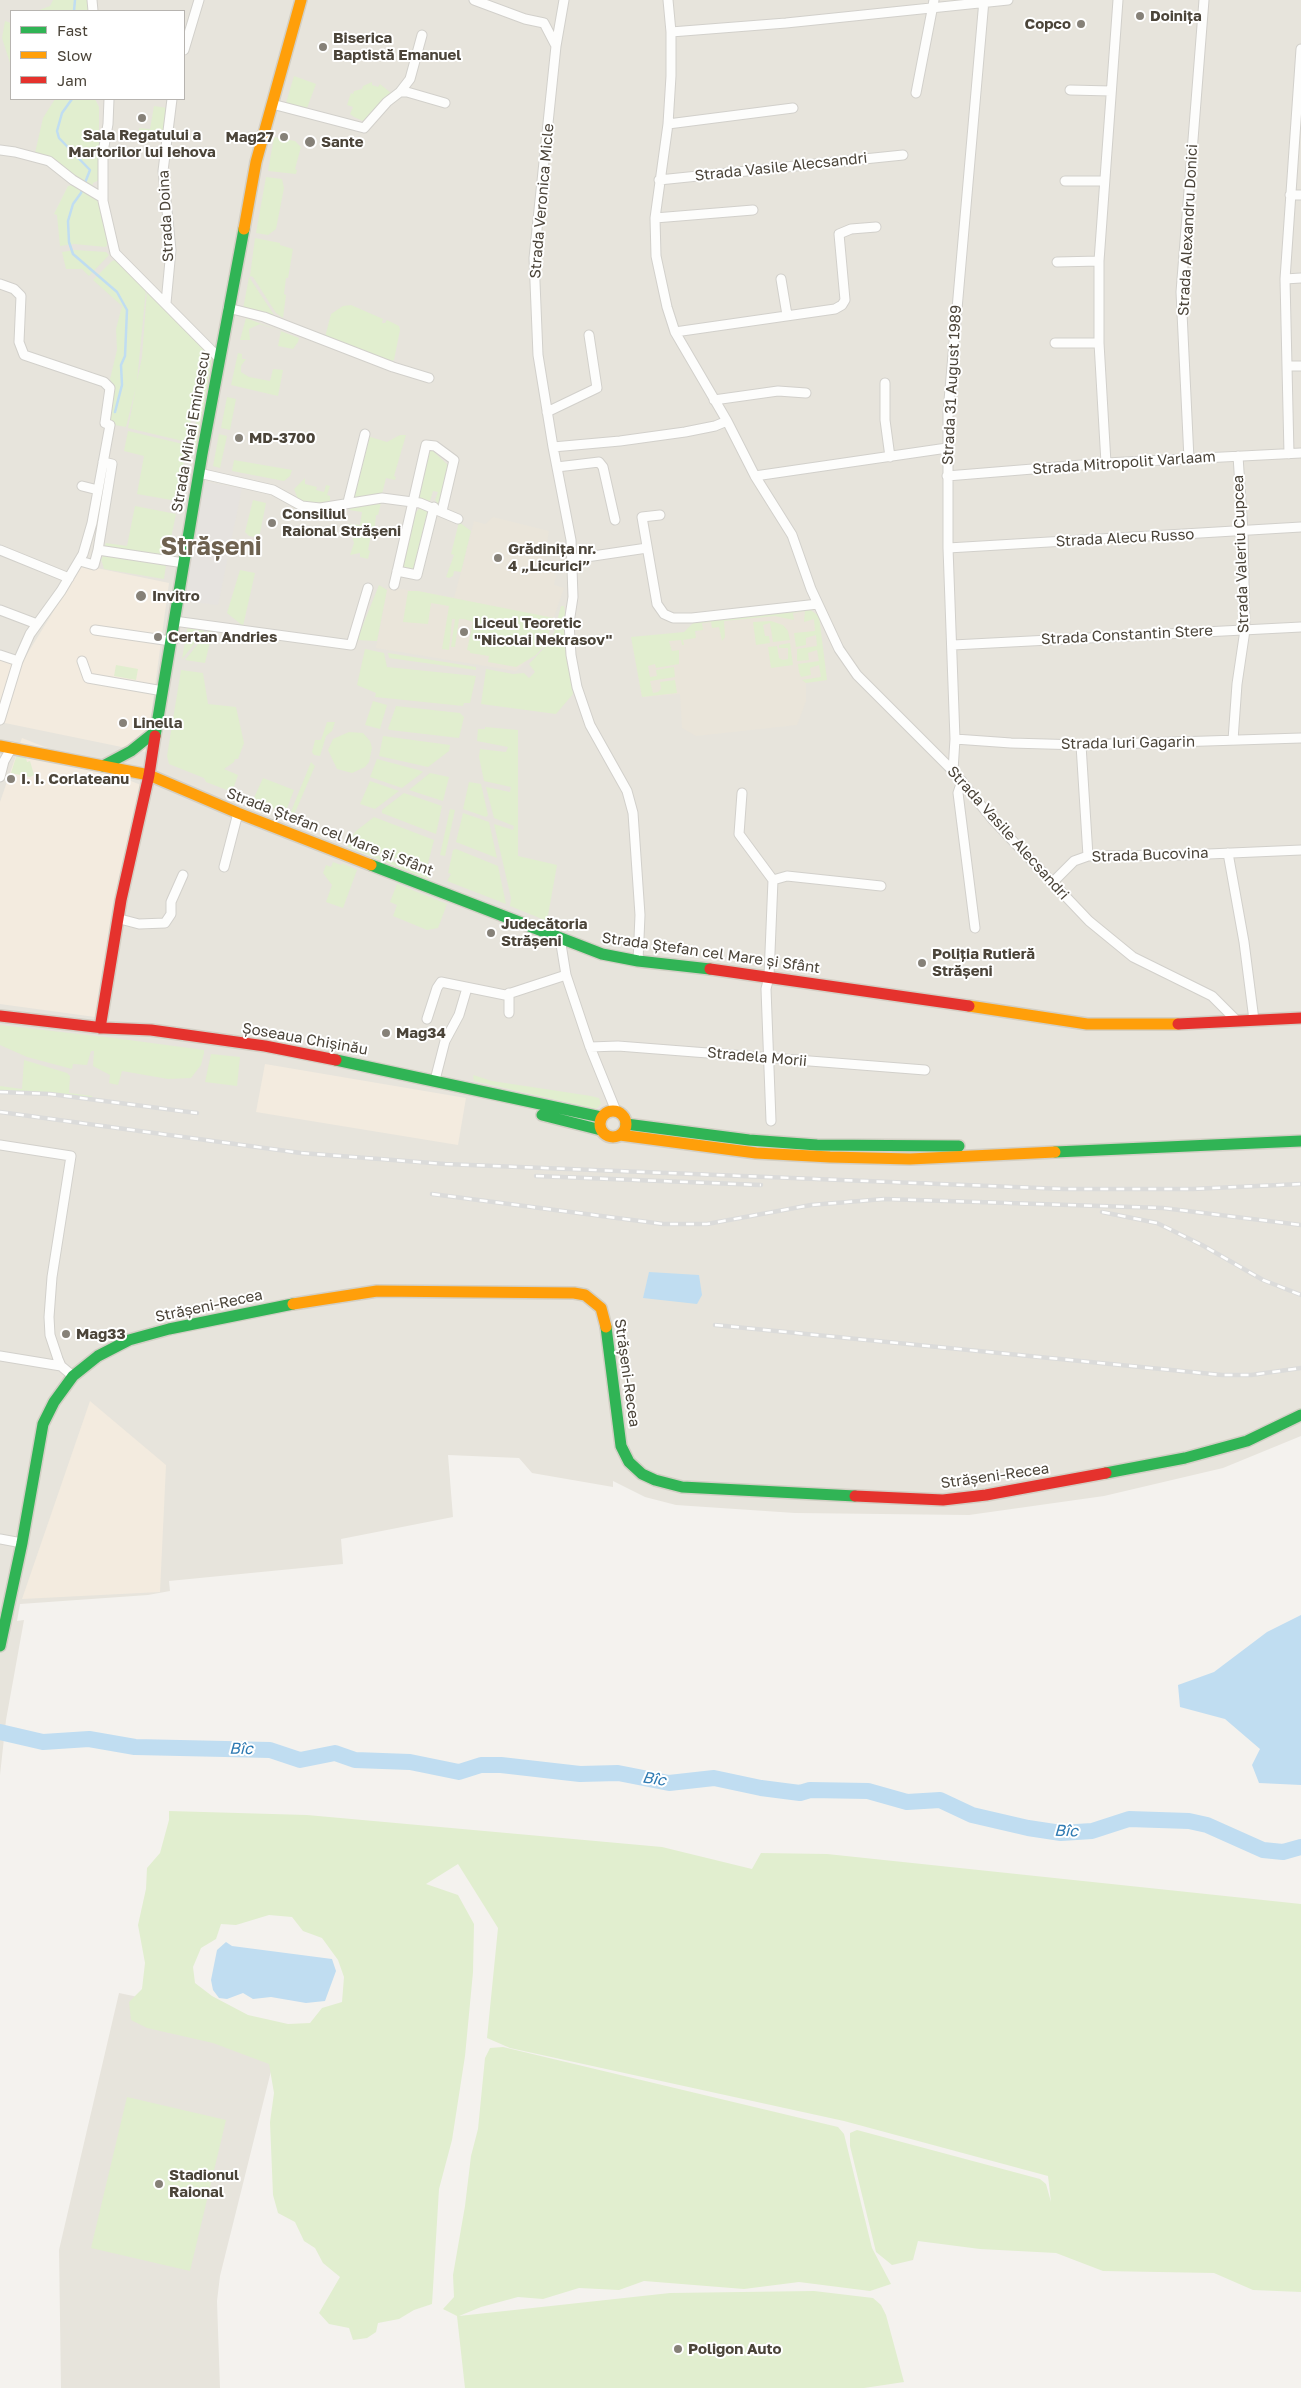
<!DOCTYPE html>
<meta charset="utf-8">
<style>
body{margin:0}
#map{position:relative;width:1301px;height:2388px;overflow:hidden;background:#f4f2ee;font-family:"Golos Text",sans-serif}
canvas{display:block}
.legend{position:absolute;left:10px;top:10px;width:175px;height:90px;box-sizing:border-box;background:#fff;border:1px solid #b7b4b0;margin:0;padding:6px 9px;list-style:none;font-size:15px;color:#4b4439}
.legend li{display:flex;align-items:center;gap:10px;height:25px}
.legend b{width:25px;border:1px solid #b7b4b0}
</style>
<div id="map">
<canvas width="1301" height="2388"></canvas>
<ul class="legend">
<li><b style="height:6px;background:#30b455"></b>Fast</li>
<li><b style="height:6px;background:#ff9f0a"></b>Slow</li>
<li><b style="height:6px;background:#e5322d"></b>Jam</li>
</ul>
</div>
<script>
const c = document.querySelector('canvas').getContext('2d');
c.lineJoin = 'round';
function paint(path, color) { c.fillStyle = color; c.fill(path, 'evenodd'); }
const toPath = rows => new Path2D(rows.map(r => 'M' + r).join(''));
function stroke(path, color, width, dash) { c.strokeStyle = color; c.lineWidth = width; c.lineCap = dash ? 'butt' : 'round'; c.setLineDash(dash || []); c.stroke(path); }
function label(font, color, halo, rows, align = 'center') {
  c.font = font + ' "Golos Text",sans-serif'; c.lineWidth = 4; c.setLineDash([]); c.textBaseline = 'middle'; c.strokeStyle = halo; c.fillStyle = color; for (const [text, x, y, turn = 0] of rows) {
    c.save(); c.translate(x, y); c.rotate((+turn || 0) * Math.PI / 180); c.textAlign = isNaN(turn) ? turn : align; if (halo) c.strokeText(text, 0, 0); c.fillText(text, 0, 0); c.restore();
  }
}
const residential = toPath([
 [0,0,1301,0,1301,1436,1223,1468,1104,1496,969,1515,795,1513,676,1505,645,1497,613,1481,613,1487,532,1473,519,1458,448,1455,453,1517,341,1539,343,1564,169,1581,170,1591,148,1595,20,1604,17,1621,24,1620,6,1720,0,1775],
 [11,11,184,11,184,99,11,99],
 [119,1993,282,2027,220,2276,217,2301,220,2388,61,2388,59,2250]
]);
const commercial = toPath([
 [82,565,169,583,146,752,0,722,0,657,21,664],
 [22,738,141,785,95,1017,0,1004,0,802],
 [265,1064,466,1098,458,1145,256,1112],
 [90,1401,166,1465,160,1592,22,1599]
]);
const education = toPath([
 [493,517,549,531,544,562,556,575,554,585,564,588,544,646,536,655,524,663,516,671,376,648,387,588,418,591,454,598,474,521,485,524],
 [809,609,819,616,827,680,806,683,806,701,797,725,696,736,682,728,680,694,642,697,632,641,697,632,696,620]
]);
const green = toPath([
 [53,0,87,0,89,11,37,11,50,6],
 [5,21,11,23,11,74,11,66,2,38],
 [294,76,316,84,307,108,286,103],
 [372,82,372,85,378,87,380,84,391,93,363,121,354,117,350,114,353,107,347,105,351,93,353,94,354,91,362,89,363,86],
 [55,99,95,99,99,107,99,180,93,183,92,188,45,156,35,153,43,118],
 [154,106,167,108,162,138,152,136,146,144,137,143,139,128,150,129],
 [274,137,295,141,301,147,295,169,297,170,296,174,268,171],
 [266,177,282,179,284,188,276,229,268,235,256,233],
 [73,185,98,200,108,243,106,247,74,244,60,246,57,215,54,214,68,186],
 [255,238,280,243,280,245,293,249,288,278,286,278,284,294,286,295,283,318,276,313,253,277,250,276],
 [75,250,106,252,109,255,89,276,82,269,66,269,62,252],
 [115,260,146,289,137,381,142,357,147,290,204,347,187,442,128,428,136,387,126,427,115,425,110,421,113,386,110,379,117,350,116,329,122,306,93,280,112,261],
 [249,277,274,315,243,309],
 [351,305,383,319,382,323,385,323,387,320,399,326,400,330,394,360,390,362,325,337,331,314,343,306],
 [246,318,299,338,298,342,293,349,278,346,281,331,260,324,249,329,250,340,240,340],
 [209,352,212,360,197,451,192,444],
 [238,353,242,354,242,359,246,359,241,366,241,372,249,377,270,381,273,369,283,370,278,396,231,385],
 [227,397,236,399,230,430,221,428],
 [128,431,187,445,177,501,137,494,144,456,124,451],
 [219,434,227,436,220,468,213,466],
 [400,435,406,435,394,476,396,477,395,480,386,478,382,494,352,499,367,436,387,442],
 [428,450,432,450,450,467,442,502,438,504,435,500,438,492,433,491,430,501,417,497],
 [234,460,292,470,290,476,284,481,232,471],
 [305,478,305,484,317,487,316,490,324,492,326,485,330,486,327,495,330,496,330,503,299,502,294,489],
 [253,500,266,503,259,538,249,536,245,532],
 [381,503,378,515,376,515,374,535,371,535,368,550,370,551,368,559,360,557,360,553,350,555,354,543,348,524,360,525,362,512,349,510,350,507],
 [135,506,176,514,167,557,107,548,105,545,106,543,127,546],
 [420,508,429,511,416,570,401,567,415,513],
 [459,522,471,531,461,572,454,571,453,576,449,578,446,577,454,555,451,554],
 [104,555,166,565,164,579,104,569,101,559],
 [240,570,255,573,243,626,227,613],
 [379,585,387,590,377,641,357,640],
 [408,591,418,591,554,618,544,646,536,655,516,667,488,662,489,656,470,653,470,651,467,650,473,622,464,619,459,619,455,647,451,647,455,619,452,619,449,650,442,649,449,606,431,603,428,624,403,622],
 [561,606,564,606,566,618,573,694,556,714,481,704,486,669,513,674,524,673,529,678,535,672,529,664,548,644,554,633],
 [809,609,819,616,827,680,806,683,802,680,821,677,819,665,810,668,811,675,801,677,799,672,798,664,819,661,817,650,808,653,809,660,797,661,797,649,817,646,816,635,806,638,806,645,796,647,794,633,815,631,814,619,804,622,805,611,793,613,794,620,775,616,724,621,725,637,722,641,719,627,712,628,711,622,702,623,703,630,695,631,696,638,683,640,684,645,682,645,681,640,669,641,672,651,679,650,679,664,656,668,655,664,648,666,650,677,657,676,656,670,674,667,675,677,650,681,653,693,658,692,661,689,660,682,675,680,677,693,642,697,631,637,684,632,696,620],
 [771,621,783,625,788,631,790,640,773,642,770,623,763,625,765,636,769,636,770,643,756,645,753,622],
 [188,624,207,628,182,659],
 [210,629,213,629,205,663,185,660],
 [790,643,793,665,771,668,768,647,777,646,779,658,783,660,788,659,788,648,779,648,779,645],
 [365,649,384,653,387,667,476,676,470,703,464,703,463,706,375,697,376,693,357,685],
 [388,653,476,667,476,670,389,658],
 [116,665,138,669,136,680,114,676],
 [181,670,203,673,208,704,236,707,244,743,238,759,235,759,234,762,224,769,238,775,232,792,206,782,204,778,169,764,167,756],
 [373,701,387,705,380,729,365,725],
 [396,706,460,713,464,717,459,738,390,730,388,729],
 [327,722,335,722,332,731,326,736,320,756,314,755,312,752,315,740,321,740],
 [485,727,518,730,518,856,557,865,547,921,510,906,511,898,494,824,513,830,514,826,494,818,486,787,510,792,511,787,484,781,479,757,480,749,506,752,508,747,477,741,478,729,485,729],
 [349,732,363,733,370,741,372,748,369,762,365,767,352,773,337,769,328,750,333,739],
 [383,736,450,745,449,751,428,767,379,756],
 [17,754,26,758,27,762,30,761,34,775,30,777,11,773],
 [377,759,422,771,423,772,402,788,370,777],
 [311,762,315,766,294,815,290,814],
 [430,773,449,777,443,801,409,790],
 [263,778,294,790,285,813,253,800],
 [370,781,399,791,375,809,360,804],
 [469,782,481,784,488,815,486,817,463,809],
 [404,793,442,806,436,834,382,813,382,810],
 [450,809,455,810,445,856,440,855],
 [463,813,489,822,497,858,456,842],
 [374,817,434,840,426,871,350,839,356,831],
 [348,843,428,876,429,880,348,847],
 [456,849,498,866,506,904,447,881,451,874,448,873,453,850],
 [333,862,341,865,342,863,357,870,343,908,326,902,332,885,323,873,326,865,331,867],
 [397,884,447,904,438,928,427,930,393,916,397,905,390,902],
 [0,1025,114,1038,204,1050,204,1053,201,1065,191,1078,168,1079,122,1071,118,1085,109,1083,110,1075,93,1066,94,1051,91,1051,87,1065,73,1064,72,1069,27,1057,0,1045],
 [211,1054,240,1057,237,1086,205,1082],
 [24,1060,67,1073,70,1076,69,1093,92,1096,92,1099,54,1093,0,1090,0,1086,22,1089],
 [473,1075,492,1081,591,1096,599,1098,601,1104,596,1109,474,1081],
 [169,1811,307,1815,662,1847,752,1869,761,1853,827,1854,1301,1904,1301,2292,1253,2290,1214,2273,1103,2271,1056,2253,980,2249,918,2241,913,2260,892,2265,876,2252,850,2146,850,2133,857,2130,1040,2179,1046,2184,1051,2202,1048,2176,844,2121,510,2048,487,2038,498,1928,458,1864,426,1884,458,1895,474,1924,473,1972,465,2056,452,2140,439,2189,432,2304,414,2310,399,2319,378,2323,376,2332,367,2338,353,2340,349,2328,329,2324,319,2313,340,2277,323,2263,315,2248,304,2241,295,2222,278,2213,273,2195,270,2122,274,2093,269,2064,213,2043,147,2028,131,2020,129,2002,142,1989,145,1963,138,1925,146,1889,147,1868,160,1853,169,1820],
 [269,1915,292,1917,303,1931,322,1938,338,1960,344,1977,342,2002,322,2008,310,2023,288,2024,248,2015,212,1996,195,1983,193,1967,201,1948,216,1939,221,1924,236,1925],
 [503,2047,838,2127,844,2134,872,2248,891,2284,870,2291,799,2282,744,2289,644,2281,619,2290,579,2288,543,2299,518,2297,481,2307,459,2316,670,2293,814,2291,873,2298,881,2305,886,2315,904,2382,864,2388,465,2388,457,2316,443,2309,454,2297,453,2275,465,2206,471,2156,478,2129,485,2058,490,2048],
 [127,2097,226,2120,190,2271,91,2248]
]);
const parking = toPath([
 [204,482,242,488,218,605,184,601]
]);
const water = toPath([
 [649,1272,699,1275,702,1295,697,1304,643,1298],
 [1301,1615,1301,1785,1259,1783,1252,1765,1260,1749,1225,1719,1180,1707,1178,1685,1214,1672,1267,1632],
 [226,1942,232,1946,332,1959,336,1971,325,2001,306,2003,271,1997,253,1999,243,1993,227,1999,219,1998,213,1990,211,1980,217,1950]
]);
const stream = toPath([
 [74,11,75,0],
 [72,99,62,113,57,131,59,138,90,170,81,193,73,204,68,221,69,242,73,254,117,292,127,310,125,356,121,365,122,385,115,412]
]);
const river = toPath([
 [0,1732,43,1742,89,1739,135,1747,270,1750,300,1760,335,1753,355,1760,410,1762,459,1772,481,1765,501,1765,580,1774,618,1773,669,1783,714,1778,761,1788,800,1793,810,1790,868,1791,907,1802,940,1800,972,1815,1028,1828,1061,1833,1092,1831,1129,1819,1189,1821,1207,1825,1263,1850,1283,1852,1301,1847]
]);
const street = toPath([
 [92,0,93,11],
 [474,0,525,19,544,23,556,46],
 [564,0,556,46,534,258,538,355,553,447,571,540,573,597,569,623,571,655,577,687,590,725,627,791,633,813,640,915,638,961],
 [668,0,671,32,671,76,668,124,655,218,656,256,667,307,675,332,727,421,755,476,792,535,811,589,839,649,857,675,953,771,993,820,1089,921,1133,957,1212,996,1237,1021],
 [671,32,786,23,1008,0],
 [184,50,199,0],
 [1070,90,1111,91],
 [400,92,410,79,422,35],
 [916,93,934,0],
 [109,99,108,124,103,152,103,201,115,253,219,358],
 [272,104,364,128,387,102,400,92,407,92,445,103],
 [668,124,793,108],
 [0,150,15,152,49,161,73,180,103,198],
 [659,180,903,155],
 [1065,181,1104,181],
 [1290,195,1301,195],
 [655,218,753,210],
 [1057,262,1099,261],
 [781,279,787,315],
 [1285,279,1301,278],
 [0,284,14,289,21,296,19,342,24,355,104,382,110,388,105,423,110,425,92,523,83,554,61,591,30,634,18,661,0,720],
 [166,303,171,250,163,171,172,99],
 [228,308,264,317,393,367,429,378],
 [675,332,835,309,842,305,845,300,839,234,851,229,876,227],
 [1055,343,1099,343],
 [1287,366,1301,366],
 [885,383,885,420,890,457],
 [714,400,778,391,806,393],
 [547,412,597,388,589,335],
 [553,447,620,441,685,432,715,426,727,421],
 [1289,454,1285,279,1301,49],
 [1189,459,1181,292,1204,0],
 [1106,463,1099,343,1099,261,1118,0],
 [557,467,599,462,603,467,615,520],
 [199,473,273,490,302,506,320,508,382,498,420,503,458,519],
 [755,476,947,448],
 [947,476,1106,463,1301,453],
 [82,486,98,490],
 [348,502,365,434],
 [660,515,642,517,657,604,664,614,673,618,692,618,818,604],
 [948,548,1301,527],
 [0,550,69,578],
 [98,550,184,563],
 [573,559,647,548],
 [80,561,94,565,98,550,112,464,103,462],
 [397,571,417,575,434,507],
 [394,585,426,445,435,446,454,460,442,511],
 [0,610,37,624],
 [174,621,351,645,368,588],
 [95,630,171,641],
 [953,645,1301,627],
 [0,655,18,661],
 [82,661,88,678,163,691],
 [955,739,1011,743,1081,745,1301,738],
 [1233,740,1237,684,1245,630,1243,532,1238,456],
 [1081,745,1088,856],
 [953,771,955,739,948,548,948,412,984,0],
 [0,777,4,761,12,747],
 [962,781,958,793,975,928],
 [742,793,739,834,773,880,769,976,766,989,771,1121],
 [1228,853,1244,942,1254,1020],
 [224,867,238,813],
 [773,880,787,876,881,886],
 [1052,883,1074,861,1088,856,1185,855,1301,850],
 [120,919,139,924,165,923,171,914,171,902,183,875],
 [560,938,566,975,590,1047,616,1111],
 [509,1013,509,993],
 [427,1019,437,988,441,982,505,995,566,975],
 [590,1047,618,1046,925,1070],
 [435,1080,445,1041,459,1015,467,988],
 [0,1145,71,1156,52,1277,49,1317,50,1335,58,1359,61,1366,73,1376],
 [0,1356,61,1366],
 [0,1539,22,1543]
]);
const fast = toPath([
 [155,736,202,454,244,229],
 [103,766,131,751,156,731],
 [371,865,602,954,638,961,710,969],
 [336,1060,601,1117],
 [542,1115,601,1130],
 [626,1124,749,1140,817,1145,959,1146],
 [1055,1152,1301,1141],
 [606,1327,621,1446,629,1462,642,1474,655,1480,682,1487,855,1496],
 [1106,1473,1185,1458,1247,1441,1301,1415],
 [0,1646,22,1543,43,1424,54,1402,73,1376,98,1356,129,1340,169,1329,293,1304]
]);
const slow = toPath([
 [244,229,256,162,301,0],
 [0,746,149,775,238,813,371,865],
 [969,1006,1087,1024,1178,1024],
 '600 1124a13 13 0 1 1 26 0a13 13 0 1 1-26 0Z',
 [620,1135,756,1153,830,1157,910,1159,1055,1152],
 [293,1304,377,1291,574,1293,585,1295,601,1308,606,1327]
]);
const jam = toPath([
 [710,969,969,1006],
 [0,1016,104,1028,151,1030,265,1046,336,1060],
 [1178,1024,1301,1018],
 [100,1028,121,900,149,775,155,736],
 [855,1496,943,1500,986,1495,1106,1473]
]);
const rail = toPath([
 [0,1092,50,1094,197,1113],
 [0,1112,301,1153,445,1164,1064,1189,1192,1189,1301,1184],
 [536,1176,761,1185],
 [432,1194,663,1224,707,1224,811,1205,884,1199,1163,1208,1301,1225],
 [1102,1212,1157,1223,1202,1245,1263,1280,1301,1295],
 [715,1325,1222,1375,1251,1375,1301,1368]
]);
const markers = [
 [1140,16,5,"#868178"],
 [1081,24,5,"#868178"],
 [323,47,5,"#868178"],
 [142,118,5,"#868178"],
 [284,137,5,"#868178"],
 [310,142,6,"#868178"],
 [239,438,5,"#868178"],
 [272,523,5,"#868178"],
 [498,558,5,"#868178"],
 [141,596,6,"#868178"],
 [464,632,5,"#868178"],
 [158,637,5,"#868178"],
 [123,723,5,"#868178"],
 [11,779,5,"#868178"],
 [491,933,5,"#868178"],
 [922,963,5,"#868178"],
 [386,1033,5,"#868178"],
 [66,1334,5,"#868178"],
 [159,2184,5,"#868178"],
 [678,2349,5,"#868178"]
];
const poiNames = [
 ["Doinița",1150,16],
 ["Copco",1071,24,"right"],
 ["Biserica",333,38],
 ["Baptistă Emanuel",333,55],
 ["Sala Regatului a",142,135,"center"],
 ["Martorilor lui Iehova",142,152,"center"],
 ["Mag27",274,137,"right"],
 ["Sante",321,142],
 ["MD-3700",249,438],
 ["Consiliul",282,514],
 ["Raional Strășeni",282,531],
 ["Grădinița nr.",508,549],
 ["4 „Licurici”",508,566],
 ["Invitro",152,596],
 ["Liceul Teoretic",474,623],
 ["\"Nicolai Nekrasov\"",474,640],
 ["Certan Andries",168,637],
 ["Linella",133,723],
 ["I. I. Corlateanu",21,779],
 ["Judecătoria",501,924],
 ["Strășeni",501,941],
 ["Poliția Rutieră",932,954],
 ["Strășeni",932,971],
 ["Mag34",396,1033],
 ["Mag33",76,1334],
 ["Stadionul",169,2175],
 ["Raional",169,2192],
 ["Poligon Auto",688,2349]
];
const streetNames = [
 ["Strada Vasile Alecsandri",781,167,-6],
 ["Strada Veronica Micle",542,201,-85],
 ["Strada Doina",166,216,-93],
 ["Strada Alexandru Donici",1188,230,-87],
 ["Strada 31 August 1989",952,385,-87],
 ["Strada Mihai Eminescu",191,432,-80],
 ["Strada Mitropolit Varlaam",1124,463,-4],
 ["Strada Alecu Russo",1125,538,-3],
 ["Strada Valeriu Cupcea",1241,554,-92],
 ["Strada Constantin Stere",1127,635,-3],
 ["Strada Iuri Gagarin",1128,743,-1],
 ["Strada Ștefan cel Mare și Sfânt",330,832,21],
 ["Strada Vasile Alecsandri",1008,833,48],
 ["Strada Bucovina",1150,855,-2],
 ["Strada Ștefan cel Mare și Sfânt",711,953,8],
 ["Șoseaua Chișinău",305,1039,10],
 ["Stradela Morii",757,1057,5],
 ["Strășeni-Recea",209,1306,-12],
 ["Strășeni-Recea",627,1373,82],
 ["Strășeni-Recea",995,1476,-8]
];
const waterNames = [
 ["Bîc",241,1749,1],
 ["Bîc",654,1779,9],
 ["Bîc",1066,1831,2]
];
const townNames = [
 ["Strășeni",211,547]
];
paint(residential, '#e7e4dc');
paint(commercial, '#f3ebdf');
paint(education, '#eae5da');
paint(green, '#e1eecf');
paint(parking, '#e6e3df');
paint(water, '#c0ddf1');
stroke(stream, '#c0ddf1', 2.5);
stroke(river, '#c0ddf1', 16);
stroke(street, '#d2d0cb', 11);
stroke(fast, '#d3cfc5', 14);
stroke(slow, '#d3cfc5', 14);
stroke(jam, '#d3cfc5', 14);
stroke(street, '#fdfdfc', 9);
stroke(fast, '#30b455', 11);
stroke(slow, '#ff9f0a', 11);
stroke(jam, '#e5322d', 11);
stroke(rail, '#dbdbda', 4.5);
stroke(rail, '#fff', 2.5, [8]);
for (const [x, y, r, color] of markers) { const dot = new Path2D(); dot.arc(x, y, r, 0, 2 * Math.PI); c.fillStyle = color; c.fill(dot); stroke(dot, '#fff', 2); }
label('bold 15px', '#4b4439', '#fff', poiNames, 'left');
label('15px', '#4b4439', '#fff', streetNames);
label('italic 16px', '#2e7ab2', '#fff', waterNames);
label('bold 25px', '#6e6250', '#fff', townNames);
</script>
